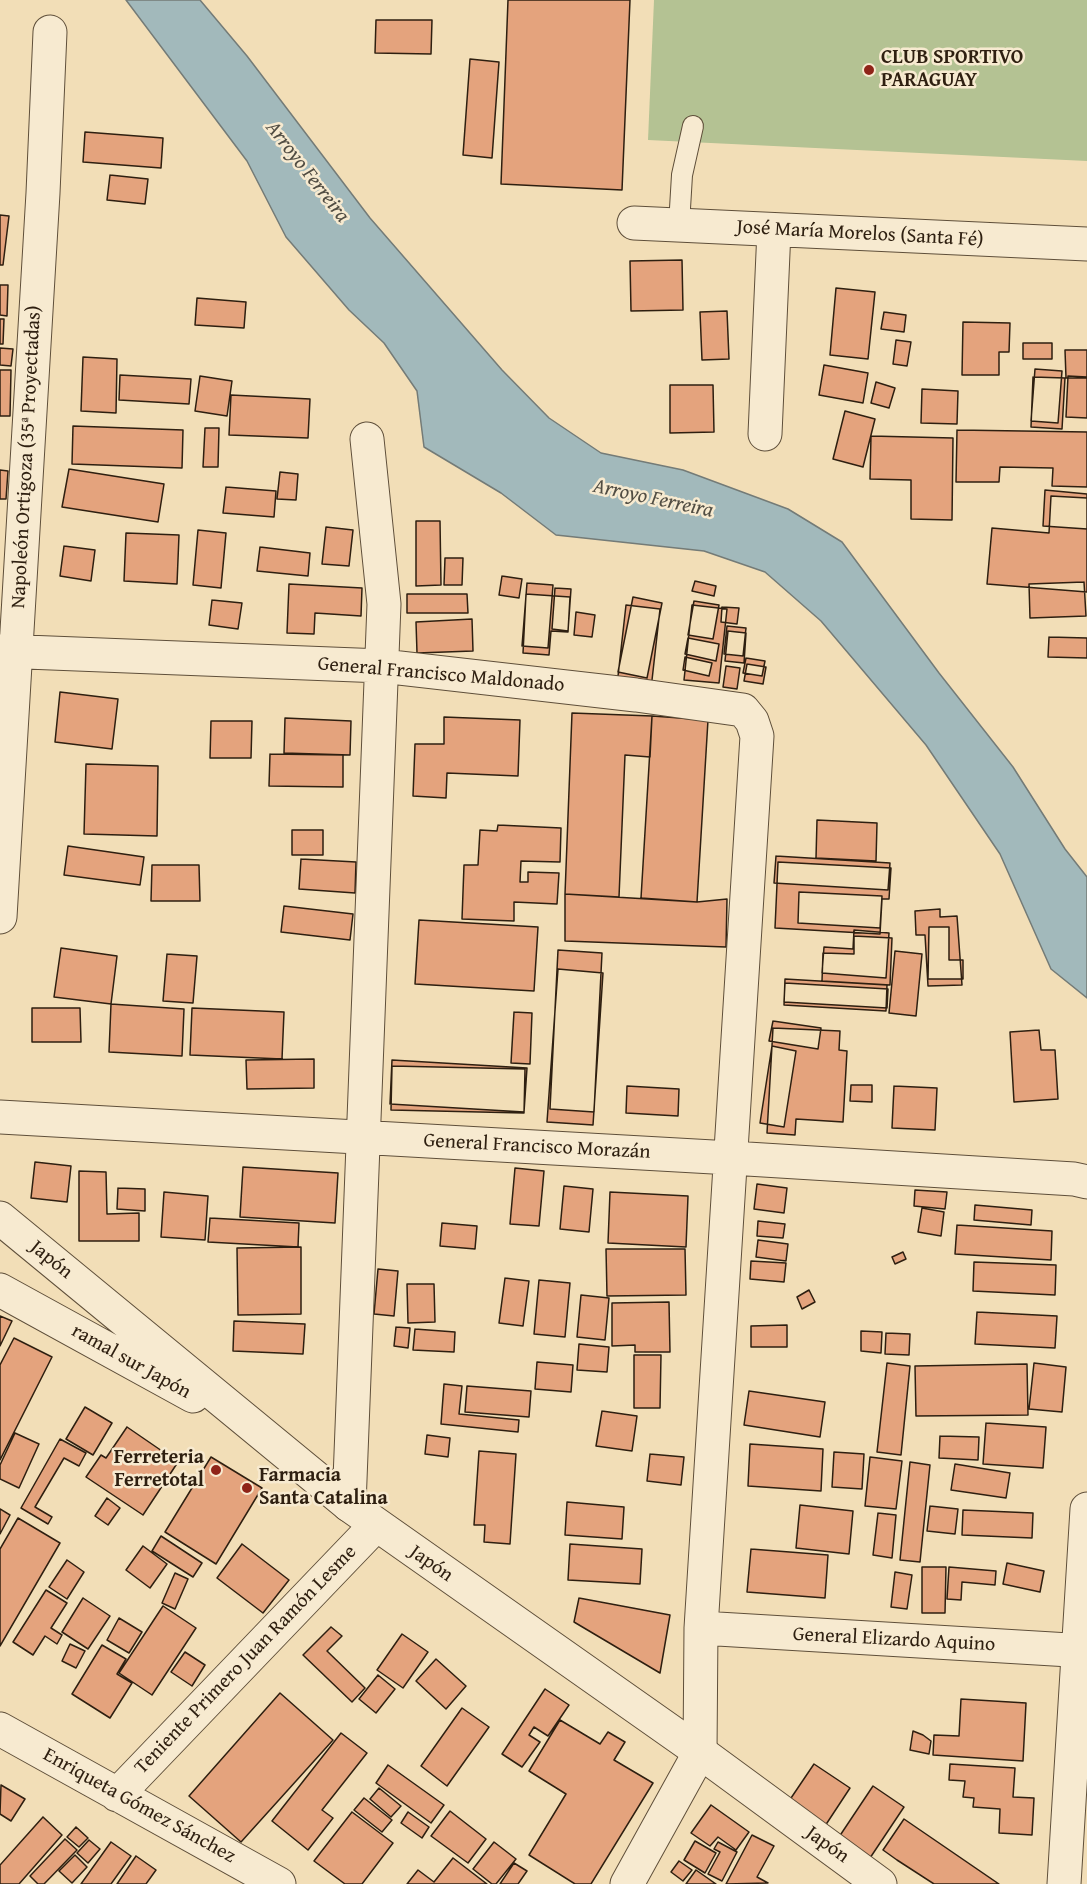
<!DOCTYPE html>
<meta charset="utf-8">
<style>
body{margin:0}
canvas{display:block;background:#f2deb7}
</style>
<canvas width="1087" height="1884"></canvas>
<script>
const c = document.querySelector('canvas').getContext('2d');
c.lineJoin = 'round';
function paint(path, color) { c.fillStyle = color; c.fill(path, 'evenodd'); }
const toPath = rows => new Path2D(rows.map(r => 'M' + r).join(''));
function stroke(path, color, width, dash) { c.strokeStyle = color; c.lineWidth = width; c.lineCap = dash ? 'butt' : 'round'; c.setLineDash(dash || []); c.stroke(path); }
function label(font, color, halo, rows, align = 'center') {
  c.font = font + ' "Gentium Book Plus",serif'; c.lineWidth = 5; c.setLineDash([]); c.textBaseline = 'middle'; c.strokeStyle = halo; c.fillStyle = color; for (const [text, x, y, turn = 0] of rows) {
    c.save(); c.translate(x, y); c.rotate((+turn || 0) * Math.PI / 180); c.textAlign = isNaN(turn) ? turn : align; if (halo) c.strokeText(text, 0, 0); c.fillText(text, 0, 0); c.restore();
  }
}
const green = toPath([
 [654,0,1087,0,1087,161,648,140]
]);
const water = toPath([
 [126,0,200,0,247,56,370,218,502,370,549,418,601,453,683,470,788,509,842,542,939,673,1013,767,1065,849,1087,877,1087,998,1051,969,1000,854,926,745,821,621,765,572,704,551,556,535,501,493,424,447,417,391,384,343,349,310,286,237,247,161,126,0]
]);
const building = toPath([
 [508,0,630,0,622,190,501,184,508,0],
 [376,20,432,20,431,54,375,53,376,20],
 [470,59,499,62,492,158,463,155,470,59],
 [85,132,163,138,161,168,83,162,85,132],
 [110,175,148,179,145,204,107,200,110,175],
 [0,215,9,216,3,265,0,265,0,215],
 [682,260,683,310,631,311,630,261,682,260],
 [0,285,8,285,7,316,0,315,0,285],
 [836,288,875,292,868,359,830,355,836,288],
 [197,298,246,302,244,328,195,325,197,298],
 [727,311,729,359,702,360,700,312,727,311],
 [884,312,906,315,904,332,881,329,884,312],
 [0,319,4,319,3,344,0,344,0,319],
 [963,322,1010,323,1009,352,999,352,999,375,962,375,963,322],
 [896,340,911,342,907,366,893,364,896,340],
 [1023,343,1052,343,1052,359,1023,359,1023,343],
 [0,348,13,349,11,366,0,365,0,348],
 [1065,350,1087,350,1087,378,1066,378,1065,350],
 [83,357,117,359,116,413,81,411,83,357],
 [824,365,868,373,863,403,819,395,824,365],
 [1035,369,1062,371,1058,423,1031,421,1035,369],
 [0,370,11,370,10,416,0,416,0,370],
 [120,375,191,379,189,404,119,400,120,375],
 [200,376,232,381,227,416,195,411,200,376],
 [1068,376,1087,377,1087,418,1066,417,1068,376],
 [1033,377,1065,378,1062,429,1031,427,1033,377],
 [876,382,895,388,889,408,871,403,876,382],
 [670,385,713,385,714,432,670,433,670,385],
 [922,389,958,391,957,424,921,423,922,389],
 [231,395,310,399,308,438,229,435,231,395],
 [845,411,875,419,863,467,833,459,845,411],
 [73,426,183,430,182,468,72,464,73,426],
 [205,428,219,428,218,467,203,467,205,428],
 [957,430,1087,432,1087,487,1052,486,1053,468,1000,467,999,482,956,482,957,430],
 [871,436,953,438,952,520,911,519,911,480,870,479,871,436],
 [69,469,164,484,158,522,62,507,69,469],
 [0,470,8,471,6,499,0,499,0,470],
 [280,472,298,474,296,500,277,499,280,472],
 [226,487,276,491,274,517,223,513,226,487],
 [1045,490,1087,494,1087,529,1043,526,1045,490],
 [1051,496,1087,498,1087,592,987,584,992,528,1049,533,1051,496],
 [416,521,440,521,441,585,416,586,416,521],
 [326,527,353,530,349,566,322,564,326,527],
 [198,530,226,533,221,588,193,585,198,530],
 [126,533,179,535,177,584,124,581,126,533],
 [64,546,95,550,91,581,60,576,64,546],
 [260,547,310,553,308,576,257,571,260,547],
 [445,558,463,558,462,585,444,585,445,558],
 [502,576,522,579,519,598,499,595,502,576],
 [695,581,716,586,714,596,692,591,695,581],
 [1084,582,1086,616,1030,618,1029,584,1084,582],
 [527,583,553,585,548,648,522,646,527,583],
 [289,584,362,588,361,616,315,613,314,634,287,633,289,584],
 [555,588,571,589,568,631,552,629,555,588],
 [407,594,467,594,468,613,407,613,407,594],
 [526,594,570,597,568,632,551,631,549,655,523,653,526,594],
 [633,597,662,603,647,678,618,672,633,597],
 [212,600,242,603,238,629,209,625,212,600],
 [694,601,719,605,713,639,688,635,694,601],
 [626,605,660,609,651,689,617,685,626,605],
 [692,605,727,609,719,683,684,680,692,605],
 [722,607,739,608,737,624,721,622,722,607],
 [576,612,595,615,592,637,574,635,576,612],
 [472,619,473,651,417,653,416,622,472,619],
 [727,626,746,628,743,656,724,654,727,626],
 [728,631,746,633,744,663,725,661,728,631],
 [1049,637,1087,638,1087,658,1048,657,1049,637],
 [688,638,719,644,716,661,685,654,688,638],
 [685,657,712,663,709,676,683,670,685,657],
 [746,658,765,661,762,676,743,673,746,658],
 [747,664,766,667,763,684,744,681,747,664],
 [726,666,740,668,737,689,723,687,726,666],
 [60,692,118,699,112,749,55,742,60,692],
 [572,713,652,716,650,757,625,755,619,897,565,894,572,713],
 [652,716,708,720,697,902,641,898,652,716],
 [444,717,520,720,518,776,447,773,446,798,413,796,415,744,444,744,444,717],
 [285,718,351,721,350,755,284,753,285,718],
 [211,721,252,721,251,758,210,758,211,721],
 [270,754,343,755,343,787,269,786,270,754],
 [86,764,158,766,157,836,84,834,86,764],
 [817,820,877,823,876,861,816,858,817,820],
 [498,825,561,828,560,862,521,861,520,882,528,882,528,872,559,873,557,904,514,902,514,921,462,919,464,865,478,865,480,830,497,831,498,825],
 [292,830,323,830,323,855,292,855,292,830],
 [68,846,144,857,140,885,64,875,68,846],
 [776,856,890,863,888,890,774,883,776,856],
 [301,859,356,862,355,893,299,889,301,859],
 [778,862,891,868,889,899,882,899,880,934,775,928,778,862],
 [152,865,199,865,200,901,151,901,152,865],
 [799,892,882,896,880,928,798,923,799,892],
 [565,894,697,902,727,899,726,947,565,941,565,894],
 [284,906,353,914,350,940,281,932,284,906],
 [940,909,940,917,957,916,962,985,928,986,925,935,916,935,915,911,940,909],
 [419,920,538,927,534,991,415,984,419,920],
 [929,927,949,927,949,960,963,960,963,979,928,979,929,927],
 [854,930,889,933,886,978,822,973,824,947,853,949,854,930],
 [854,936,892,938,890,985,822,981,823,953,854,954,854,936],
 [61,948,117,956,111,1004,54,997,61,948],
 [558,950,602,953,594,1112,550,1109,558,950],
 [895,951,922,954,916,1016,889,1013,895,951],
 [167,954,197,956,193,1003,163,1001,167,954],
 [558,969,603,973,593,1125,547,1122,558,969],
 [785,979,887,985,886,1011,784,1005,785,979],
 [785,983,888,989,887,1008,784,1002,785,983],
 [111,1004,184,1009,182,1056,109,1052,111,1004],
 [32,1008,80,1008,81,1042,32,1042,32,1008],
 [192,1008,284,1012,282,1059,190,1055,192,1008],
 [514,1012,532,1013,530,1064,511,1063,514,1012],
 [773,1021,821,1028,818,1049,769,1041,773,1021],
 [773,1028,840,1031,839,1050,847,1051,843,1122,796,1119,795,1135,767,1133,773,1028],
 [1039,1030,1041,1050,1055,1050,1058,1099,1014,1102,1010,1032,1039,1030],
 [772,1046,796,1051,784,1127,760,1123,772,1046],
 [314,1059,314,1088,247,1089,246,1060,314,1059],
 [392,1060,527,1068,524,1112,390,1104,392,1060],
 [392,1066,525,1069,524,1113,391,1110,392,1066],
 [851,1085,872,1085,872,1102,850,1101,851,1085],
 [627,1086,679,1089,678,1116,626,1113,627,1086],
 [894,1086,937,1088,935,1130,892,1128,894,1086],
 [35,1162,71,1166,67,1202,31,1198,35,1162],
 [243,1167,338,1173,335,1223,240,1217,243,1167],
 [515,1168,544,1171,539,1226,510,1224,515,1168],
 [79,1171,106,1172,107,1214,139,1213,139,1241,79,1241,79,1171],
 [757,1184,787,1188,784,1213,754,1209,757,1184],
 [564,1186,593,1189,589,1232,560,1229,564,1186],
 [118,1188,145,1189,145,1211,117,1209,118,1188],
 [915,1190,947,1192,945,1209,914,1206,915,1190],
 [164,1192,208,1196,205,1240,161,1237,164,1192],
 [610,1192,688,1196,686,1247,608,1243,610,1192],
 [975,1205,1032,1210,1031,1225,974,1220,975,1205],
 [922,1208,944,1212,941,1236,918,1232,922,1208],
 [210,1218,299,1223,298,1247,208,1242,210,1218],
 [758,1221,785,1224,783,1238,757,1236,758,1221],
 [442,1223,477,1226,475,1249,440,1246,442,1223],
 [957,1225,1052,1231,1051,1260,955,1254,957,1225],
 [758,1240,788,1244,786,1261,756,1257,758,1240],
 [301,1247,301,1314,238,1315,237,1248,301,1247],
 [606,1249,685,1249,686,1295,607,1296,606,1249],
 [903,1252,906,1259,895,1264,892,1257,903,1252],
 [751,1261,786,1263,784,1282,750,1279,751,1261],
 [974,1262,1056,1265,1055,1295,973,1291,974,1262],
 [378,1269,398,1271,394,1316,374,1314,378,1269],
 [505,1278,529,1281,523,1326,499,1323,505,1278],
 [539,1280,570,1283,565,1337,534,1334,539,1280],
 [407,1284,434,1284,435,1322,408,1323,407,1284],
 [809,1290,815,1302,802,1309,797,1297,809,1290],
 [581,1295,609,1298,605,1340,577,1337,581,1295],
 [669,1302,670,1352,635,1352,635,1345,612,1346,612,1303,669,1302],
 [977,1312,1057,1316,1055,1348,975,1344,977,1312],
 [0,1316,12,1321,0,1346,0,1316],
 [234,1321,305,1324,303,1354,233,1351,234,1321],
 [787,1325,787,1347,751,1347,751,1326,787,1325],
 [396,1327,410,1328,408,1348,394,1346,396,1327],
 [415,1329,455,1332,454,1352,413,1350,415,1329],
 [861,1331,882,1332,881,1353,861,1351,861,1331],
 [886,1333,910,1334,909,1355,885,1354,886,1333],
 [14,1338,52,1357,0,1460,0,1365,14,1338],
 [579,1344,609,1347,607,1372,577,1370,579,1344],
 [634,1355,661,1355,660,1408,634,1408,634,1355],
 [537,1362,573,1365,571,1392,535,1389,537,1362],
 [887,1363,910,1366,901,1455,877,1452,887,1363],
 [1034,1363,1066,1367,1062,1412,1029,1409,1034,1363],
 [1027,1364,1028,1415,916,1416,915,1366,1027,1364],
 [444,1384,462,1386,459,1414,519,1420,518,1432,441,1424,444,1384],
 [467,1386,531,1391,529,1417,465,1412,467,1386],
 [749,1391,825,1402,820,1437,744,1425,749,1391],
 [85,1407,112,1423,93,1455,66,1439,85,1407],
 [602,1411,637,1416,632,1451,596,1446,602,1411],
 [986,1423,1046,1427,1043,1468,983,1464,986,1423],
 [127,1427,178,1462,143,1515,86,1477,101,1455,106,1458,127,1427],
 [15,1433,39,1444,19,1488,0,1479,0,1465,15,1433],
 [427,1435,450,1438,448,1457,425,1454,427,1435],
 [940,1436,979,1437,978,1460,939,1458,940,1436],
 [60,1439,86,1453,79,1466,64,1458,35,1507,52,1517,48,1524,21,1508,60,1439],
 [750,1444,823,1449,821,1491,748,1486,750,1444],
 [479,1451,516,1454,510,1544,484,1542,485,1525,474,1525,479,1451],
 [834,1452,864,1454,862,1489,832,1487,834,1452],
 [650,1454,684,1457,681,1485,647,1481,650,1454],
 [211,1457,262,1488,216,1564,165,1532,211,1457],
 [870,1457,902,1461,896,1509,865,1506,870,1457],
 [910,1462,930,1465,920,1562,900,1560,910,1462],
 [955,1464,1010,1473,1006,1498,951,1490,955,1464],
 [107,1498,120,1508,108,1525,95,1516,107,1498],
 [567,1502,624,1507,622,1539,565,1535,567,1502],
 [800,1505,853,1511,849,1554,796,1548,800,1505],
 [930,1506,958,1509,955,1534,927,1531,930,1506],
 [0,1509,10,1515,0,1534,0,1509],
 [963,1510,1033,1513,1032,1538,962,1535,963,1510],
 [878,1513,896,1515,892,1558,873,1555,878,1513],
 [18,1518,60,1543,0,1646,0,1549,18,1518],
 [161,1536,202,1563,193,1577,152,1551,161,1536],
 [242,1544,289,1580,263,1613,217,1578,242,1544],
 [570,1544,642,1549,640,1584,568,1580,570,1544],
 [143,1546,167,1564,150,1588,126,1570,143,1546],
 [751,1549,828,1555,825,1598,747,1592,751,1549],
 [67,1560,84,1572,67,1599,49,1587,67,1560],
 [1007,1563,1044,1571,1040,1592,1003,1584,1007,1563],
 [922,1567,946,1567,945,1613,922,1613,922,1567],
 [949,1567,996,1571,995,1585,962,1582,961,1600,947,1599,949,1567],
 [895,1572,912,1575,907,1609,891,1607,895,1572],
 [175,1573,188,1579,175,1609,162,1603,175,1573],
 [46,1590,67,1603,51,1628,62,1635,57,1644,45,1636,33,1655,13,1642,46,1590],
 [83,1598,110,1616,88,1649,62,1632,83,1598],
 [579,1598,670,1615,660,1673,574,1622,579,1598],
 [163,1606,196,1628,152,1695,119,1673,163,1606],
 [119,1618,142,1632,129,1653,107,1640,119,1618],
 [331,1627,342,1636,327,1651,365,1688,352,1702,303,1655,331,1627],
 [402,1634,428,1652,403,1688,377,1670,402,1634],
 [70,1644,85,1651,76,1668,62,1661,70,1644],
 [102,1645,126,1659,117,1674,132,1683,110,1718,72,1694,102,1645],
 [185,1652,205,1665,192,1686,171,1672,185,1652],
 [436,1659,466,1686,446,1709,416,1681,436,1659],
 [378,1675,395,1689,376,1713,359,1699,378,1675],
 [545,1689,569,1705,548,1736,534,1727,529,1735,540,1742,522,1767,502,1754,545,1689],
 [280,1693,333,1740,241,1842,189,1796,280,1693],
 [961,1699,1026,1703,1023,1761,933,1755,934,1735,959,1736,961,1699],
 [462,1708,489,1727,447,1786,421,1766,462,1708],
 [560,1720,600,1744,608,1732,625,1742,614,1760,653,1783,591,1884,575,1884,529,1855,566,1794,529,1771,560,1720],
 [913,1731,923,1735,931,1741,929,1754,910,1750,913,1731],
 [341,1733,367,1753,322,1810,333,1818,308,1850,272,1821,341,1733],
 [814,1764,850,1788,825,1826,789,1801,814,1764],
 [950,1764,1015,1768,1013,1797,1034,1798,1032,1835,999,1833,1000,1809,973,1807,974,1798,963,1797,965,1781,949,1780,950,1764],
 [388,1765,444,1805,431,1823,376,1783,388,1765],
 [1,1785,25,1799,11,1821,0,1814,1,1785],
 [873,1786,904,1807,870,1858,839,1837,873,1786],
 [379,1788,401,1806,391,1817,370,1799,379,1788],
 [364,1798,392,1820,382,1832,354,1810,364,1798],
 [711,1805,749,1832,736,1850,718,1837,710,1846,691,1833,711,1805],
 [450,1811,486,1839,468,1863,431,1836,450,1811],
 [352,1812,393,1843,362,1884,345,1884,314,1861,352,1812],
 [408,1812,429,1827,422,1838,401,1823,408,1812],
 [43,1817,62,1835,19,1884,0,1884,0,1865,43,1817],
 [904,1819,999,1884,934,1884,897,1860,883,1850,904,1819],
 [76,1827,88,1838,79,1847,67,1837,76,1827],
 [752,1835,774,1846,757,1877,768,1883,726,1884,752,1835],
 [65,1839,77,1850,44,1884,38,1884,30,1876,65,1839],
 [89,1840,100,1849,88,1863,77,1853,89,1840],
 [695,1841,716,1853,705,1873,684,1860,695,1841],
 [111,1842,131,1856,111,1884,81,1884,111,1842],
 [494,1842,516,1859,496,1884,492,1884,473,1869,494,1842],
 [718,1842,737,1852,722,1881,708,1874,720,1852,714,1849,718,1842],
 [75,1855,87,1867,72,1883,59,1871,75,1855],
 [136,1856,156,1870,146,1884,117,1884,136,1856],
 [453,1858,487,1884,407,1884,418,1870,434,1882,453,1858],
 [679,1861,692,1870,683,1881,671,1872,679,1861],
 [514,1863,527,1871,518,1884,500,1884,514,1863],
 [696,1870,716,1884,686,1884,696,1870]
]);
const service = toPath([
 [679,225,682,175,693,126]
]);
const minor = toPath([
 [634,223,1087,244],
 [765,434,774,230],
 [0,651,382,666,636,695,743,710,752,721,757,736,701,1628,700,1752,627,1884],
 [0,917,43,193,50,32],
 [0,1117,731,1158,1074,1179,1087,1182],
 [349,1505,384,604,367,439],
 [701,1628,1087,1651],
 [0,1729,279,1884],
 [117,1795,376,1525],
 [1064,1884,1087,1509]
]);
const tertiary = toPath([
 [0,1218,349,1505,700,1752,880,1884],
 [0,1290,193,1396]
]);
const markers = [
 [869,70,6,"#8f2418"],
 [216,1470,6,"#8f2418"],
 [247,1488,6,"#8f2418"]
];
const poiNames = [
 ["CLUB SPORTIVO",881,58],
 ["PARAGUAY",881,81],
 ["Ferreteria",204,1458,"right"],
 ["Ferretotal",204,1481,"right"],
 ["Farmacia",259,1476],
 ["Santa Catalina",259,1499]
];
const streetNames = [
 ["José María Morelos (Santa Fé)",860,234,3],
 ["Napoleón Ortigoza (35ª Proyectadas)",27,457,-87],
 ["General Francisco Maldonado",441,675,5],
 ["General Francisco Morazán",537,1147,3],
 ["Japón",51,1260,39],
 ["ramal sur Japón",131,1362,29],
 ["Japón",431,1564,35],
 ["General Elizardo Aquino",894,1640,3],
 ["Teniente Primero Juan Ramón Lesme",246,1660,-46],
 ["Enriqueta Gómez Sánchez",139,1806,29],
 ["Japón",827,1845,36]
];
const waterNames = [
 ["Arroyo Ferreira",307,172,52],
 ["Arroyo Ferreira",653,499,12]
];
paint(green, '#b4c293');
paint(water, '#a2b9bb');
stroke(water, '#747b77', 1.5);
paint(building, '#e4a37d');
stroke(building, '#2e1f10', 1.5);
stroke(service, '#5f4f3a', 22);
stroke(minor, '#5f4f3a', 35);
stroke(tertiary, '#5f4f3a', 35);
stroke(service, '#f7ead0', 20);
stroke(minor, '#f7ead0', 33);
stroke(tertiary, '#f7ead0', 33);
for (const [x, y, r, color] of markers) { const dot = new Path2D(); dot.arc(x, y, r, 0, 2 * Math.PI); c.fillStyle = color; c.fill(dot); stroke(dot, '#f7ead0', 2); }
label('bold 20px', '#2e1f10', '#f7ead0', poiNames, 'left');
label('20px', '#2e1f10', '#f7ead0', streetNames);
label('italic 21px', '#514d43', '#f7ead0', waterNames);
</script>
